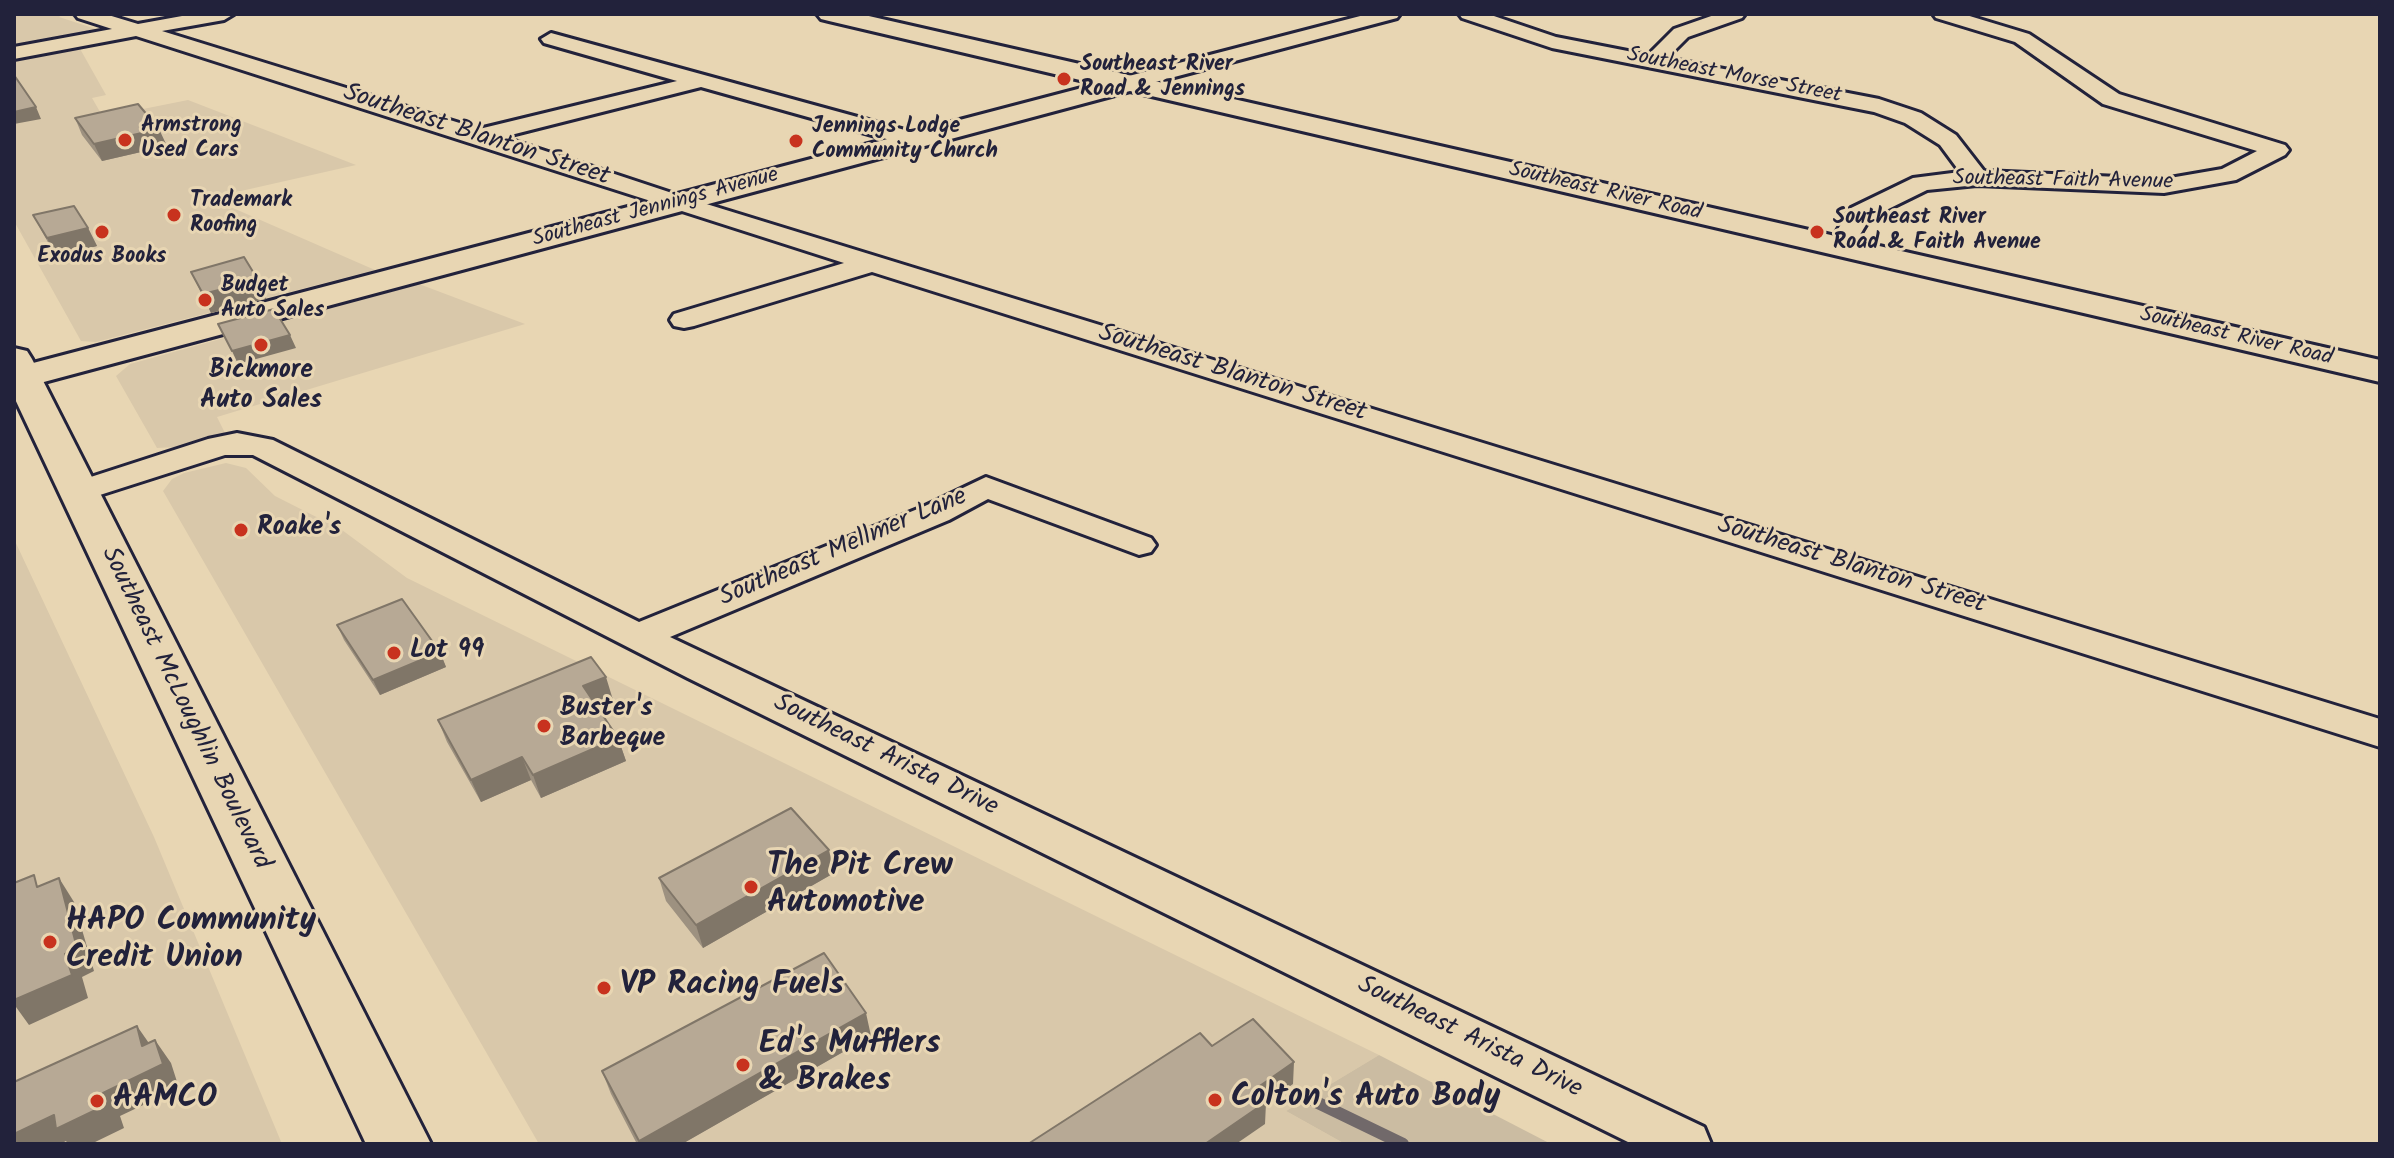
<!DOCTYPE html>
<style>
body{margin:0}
#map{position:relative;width:2394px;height:1158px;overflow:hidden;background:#e8d6b3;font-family:Kalam,sans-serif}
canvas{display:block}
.frame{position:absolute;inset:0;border:16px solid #22223b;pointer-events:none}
</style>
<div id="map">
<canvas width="2394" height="1158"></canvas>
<div class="frame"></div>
</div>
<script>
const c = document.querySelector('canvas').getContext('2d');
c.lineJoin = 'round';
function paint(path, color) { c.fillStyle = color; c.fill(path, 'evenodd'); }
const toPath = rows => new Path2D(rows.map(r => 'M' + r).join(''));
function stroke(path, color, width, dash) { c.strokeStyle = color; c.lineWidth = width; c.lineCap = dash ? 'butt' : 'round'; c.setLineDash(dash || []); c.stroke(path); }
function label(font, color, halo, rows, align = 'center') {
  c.font = font + ' Kalam,sans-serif'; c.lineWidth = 6; c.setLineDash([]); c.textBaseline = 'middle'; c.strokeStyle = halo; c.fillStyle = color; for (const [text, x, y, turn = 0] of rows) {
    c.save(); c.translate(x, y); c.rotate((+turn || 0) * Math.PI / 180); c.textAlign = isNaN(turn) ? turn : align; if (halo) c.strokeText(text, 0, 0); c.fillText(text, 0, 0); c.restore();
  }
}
const built = toPath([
 [14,14,63,14,59,17,99,30,14,47],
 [79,47,106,95,92,98,103,117,188,100,356,165,210,198,375,270,96,342,81,341,14,221,14,59],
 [419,284,525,324,217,417,225,433,176,447,157,448,116,376,130,364],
 [226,463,246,468,275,496,342,530,407,578,1379,1055,1286,1111,1345,1144,539,1144,163,491,172,479,184,473],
 [14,539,154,837,282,1144,14,1144]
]);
const green = toPath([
 [1379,1055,1551,1144,1345,1144,1286,1111]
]);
const stream = toPath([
 [1314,1101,1403,1144]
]);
const street = toPath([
 [75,14,105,14,138,24,193,14,234,14,224,20,162,31,479,129,677,81,544,43,541,39,551,33,923,135,926,140,923,145,915,147,701,87,503,137,687,198,2380,719,2380,747,872,272,694,326,684,328,674,326,670,320,674,314,844,263,136,36,14,59,14,47,112,29,78,18,75,14],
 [1368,14,1400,14,1397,18,1129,89,1118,83,1121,78,1368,14],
 [1459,14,1488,14,1556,37,1648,55,1674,29,1717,14,1745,14,1742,18,1688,37,1667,58,1879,99,1921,113,1956,135,1984,171,2164,179,2222,169,2257,151,2103,104,2015,42,1936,18,1933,14,1963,14,2029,34,2119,94,2285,145,2289,150,2285,155,2236,180,2164,193,1977,185,1927,190,1870,218,1849,253,1840,255,1831,253,1827,247,1851,208,1913,178,1960,172,1940,145,1905,123,1874,112,1552,48,1462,18,1459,14],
 [237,433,273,440,639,622,925,506,986,477,1151,538,1156,545,1151,552,1139,555,988,499,949,520,670,637,1704,1127,1711,1144,1632,1144,688,678,253,455,225,455,78,502,66,499,61,492,66,485,208,439,237,433]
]);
const secondary = toPath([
 [817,14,860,14,2380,360,2380,382,1130,91,14,390,14,368,1097,84,829,21,821,19,817,14]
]);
const primary = toPath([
 [14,348,27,351,32,359,431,1144,366,1144,14,397,14,348]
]);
const wall = toPath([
 [75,118,167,146,102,161,82,135],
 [33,215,88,228,97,246,56,257],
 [191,272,258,280,266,299,211,313],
 [337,625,440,652,446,667,380,695,344,640],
 [613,700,597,706,618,738,626,761,541,798,531,780,481,802,447,742,438,720],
 [834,873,703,948,666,901,659,878],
 [871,1036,682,1144,637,1144,611,1094,602,1071]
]);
const shadedWall = toPath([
 [36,107,41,119,14,124,14,112],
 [159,129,167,146,102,161,94,144],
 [88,228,97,246,56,257,47,238],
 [258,280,266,299,211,313,203,294],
 [290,335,296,348,238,364,232,351],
 [440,652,446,667,380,695,373,680],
 [606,677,613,700,591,709,583,686],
 [618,738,626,761,541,798,533,775],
 [522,757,531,780,481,802,471,780],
 [829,850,834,873,703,948,696,925],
 [59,878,74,902,94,971,82,977,88,998,29,1025,16,1007,14,1008,14,991,65,954],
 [866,1013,871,1036,682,1144,640,1144,639,1141],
 [137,1026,153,1049,155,1040,171,1063,179,1088,120,1116,124,1128,91,1144,68,1144,66,1141,60,1144,14,1144,14,1134,103,1093,142,1046],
 [1294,1062,1293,1084,1266,1103,1265,1124,1236,1144,1205,1144,1254,1090]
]);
const building = toPath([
 [14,75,36,107,14,112,14,75],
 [138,104,159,129,94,144,75,118,138,104],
 [74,206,88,228,47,238,33,215,74,206],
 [244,257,258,280,203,294,191,272,244,257],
 [274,309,290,335,232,351,218,324,274,309],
 [402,599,440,652,373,680,337,625,402,599],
 [591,657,606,677,583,686,618,738,533,775,522,757,471,780,438,720,591,657],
 [791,808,829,850,696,925,659,878,791,808],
 [34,875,37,887,59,878,77,948,65,954,72,975,14,1000,14,883,34,875],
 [824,953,866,1013,639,1141,602,1071,824,953],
 [1253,1019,1294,1062,1254,1090,1266,1102,1205,1144,1028,1144,1200,1033,1212,1046,1253,1019],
 [137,1026,142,1046,155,1040,163,1064,103,1093,106,1105,56,1129,54,1115,14,1134,14,1082,137,1026]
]);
const markers = [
 [1064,79,8,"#c8321e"],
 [125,140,8,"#c8321e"],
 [796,141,8,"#c8321e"],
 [174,215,8,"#c8321e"],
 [102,232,8,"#c8321e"],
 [1817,232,8,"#c8321e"],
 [205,300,8,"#c8321e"],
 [261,345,8,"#c8321e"],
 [241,530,8,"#c8321e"],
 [394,653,8,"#c8321e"],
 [544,726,8,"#c8321e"],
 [751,887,8,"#c8321e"],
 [50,942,8,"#c8321e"],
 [604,988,8,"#c8321e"],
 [743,1065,8,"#c8321e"],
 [1215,1100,8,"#c8321e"],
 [97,1101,8,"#c8321e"]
];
const farPoinames = [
 ["Southeast River",1080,66],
 ["Road & Jennings",1080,91],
 ["Armstrong",141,127],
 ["Used Cars",141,152],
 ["Jennings Lodge",812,128],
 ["Community Church",812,153],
 ["Trademark",190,202],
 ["Roofing",190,227],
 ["Southeast River",1833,219],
 ["Road & Faith Avenue",1833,244],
 ["Exodus Books",102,258,"center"],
 ["Budget",221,287],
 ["Auto Sales",221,312]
];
const farStreetnames = [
 ["Southeast Morse Street",1734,77,11],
 ["Southeast Faith Avenue",2063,182,1],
 ["Southeast River Road",1605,193,13],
 ["Southeast Jennings Avenue",656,209,-15],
 ["Southeast River Road",2236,338,13]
];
const streetNames = [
 ["Southeast Blanton Street",476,137,18],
 ["Southeast Blanton Street",1232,375,17],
 ["Southeast Mellmer Lane",844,549,-23],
 ["Southeast Blanton Street",1851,567,17],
 ["Southeast McLoughlin Boulevard",184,709,64],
 ["Southeast Arista Drive",885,757,26],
 ["Southeast Arista Drive",1469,1039,26]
];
const poiNames = [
 ["Bickmore",261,373,"center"],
 ["Auto Sales",261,403,"center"],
 ["Roake's",257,530],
 ["Lot 99",410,653],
 ["Buster's",560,711],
 ["Barbeque",560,741]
];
const nearPoinames = [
 ["The Pit Crew",767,869],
 ["Automotive",767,906],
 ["HAPO Community",66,924],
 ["Credit Union",66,961],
 ["VP Racing Fuels",620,988],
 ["Ed's Mufflers",759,1047],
 ["& Brakes",759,1084],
 ["Colton's Auto Body",1231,1100],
 ["AAMCO",113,1101]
];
paint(built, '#d9c8aa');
paint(green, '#cbbca2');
stroke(stream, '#71696a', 12);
stroke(street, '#22223b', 6);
stroke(secondary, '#22223b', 6);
stroke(primary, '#22223b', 6);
paint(street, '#e8d6b3');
paint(secondary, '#e8d6b3');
paint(primary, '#e8d6b3');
paint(wall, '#9d9180');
paint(shadedWall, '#807668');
paint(building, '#b7a995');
stroke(building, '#807668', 2);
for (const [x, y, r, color] of markers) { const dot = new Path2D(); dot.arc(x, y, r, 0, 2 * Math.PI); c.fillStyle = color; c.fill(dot); stroke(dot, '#e8d6b3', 3); }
label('bold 22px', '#22223b', '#e8d6b3', farPoinames, 'left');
label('22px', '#22223b', '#e8d6b3', farStreetnames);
label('26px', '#22223b', '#e8d6b3', streetNames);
label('bold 26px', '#22223b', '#e8d6b3', poiNames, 'left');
label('bold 32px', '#22223b', '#e8d6b3', nearPoinames, 'left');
</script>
